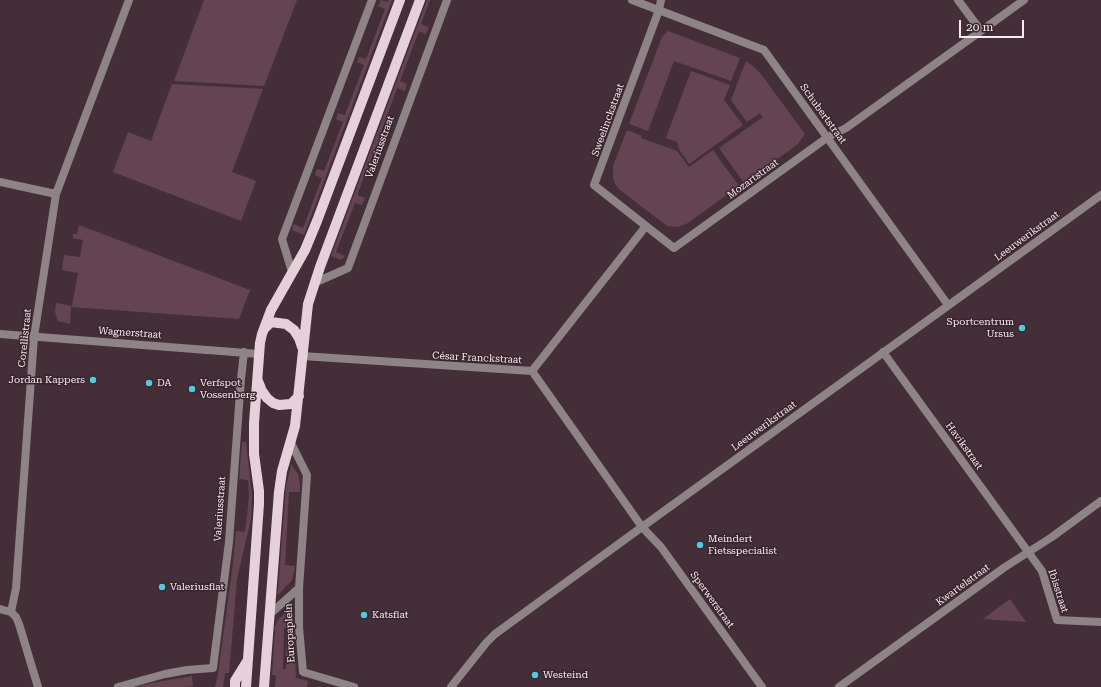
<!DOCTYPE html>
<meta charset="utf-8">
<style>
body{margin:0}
#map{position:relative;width:1101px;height:687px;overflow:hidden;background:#442f38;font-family:"Roboto Serif",serif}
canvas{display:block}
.scale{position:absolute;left:959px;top:20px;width:65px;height:18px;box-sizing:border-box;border:2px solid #f8eaf0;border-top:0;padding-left:5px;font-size:12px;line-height:14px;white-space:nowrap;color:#f8eaf0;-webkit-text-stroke:3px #39252e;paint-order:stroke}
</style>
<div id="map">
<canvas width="1101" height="687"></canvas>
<div class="scale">20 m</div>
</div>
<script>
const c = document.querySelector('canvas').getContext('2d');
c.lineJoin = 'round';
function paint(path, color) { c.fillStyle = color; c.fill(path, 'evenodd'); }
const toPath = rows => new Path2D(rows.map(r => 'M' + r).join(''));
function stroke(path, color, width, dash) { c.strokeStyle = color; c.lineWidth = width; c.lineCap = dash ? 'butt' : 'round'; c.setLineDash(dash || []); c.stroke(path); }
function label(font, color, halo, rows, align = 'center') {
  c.font = font + ' "Roboto Serif",serif'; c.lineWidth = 3; c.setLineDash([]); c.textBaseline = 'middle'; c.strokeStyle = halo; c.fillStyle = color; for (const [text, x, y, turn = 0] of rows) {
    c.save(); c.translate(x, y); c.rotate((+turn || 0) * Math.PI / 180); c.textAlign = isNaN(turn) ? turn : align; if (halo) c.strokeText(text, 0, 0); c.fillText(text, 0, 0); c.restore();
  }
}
const green = toPath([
 [204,0,297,0,264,86,174,81],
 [381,0,387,2,389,0,392,0,304,235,292,230,293,224,303,228,322,178,315,175,317,169,324,171,343,122,336,119,338,113,345,115,364,65,357,62,359,57,366,59,385,9,378,6],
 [427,0,430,0,421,24,429,27,426,34,419,31,400,81,407,84,405,91,397,88,379,138,386,141,383,148,376,146,357,195,365,198,362,205,355,203,336,252,345,256,341,260,331,256],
 [668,31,740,58,731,81,674,61,648,131,629,124,662,37],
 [746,61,753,66,761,74,805,134,798,144,744,183,719,148,763,117,760,113,747,122,731,100],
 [691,71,730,85,724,100,743,125,689,164,679,149,677,142,666,138],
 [172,84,263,89,232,172,256,181,241,221,113,172,128,132,151,141],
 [627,130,642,136,641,138,677,151,689,167,713,150,739,186,688,223,678,227,667,226,619,189,615,184,613,177,613,166],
 [79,225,250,290,239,319,71,307,70,324,58,321,55,312,56,303,72,306,78,273,62,270,64,255,80,257,83,240,73,238,73,234,77,234],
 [242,442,246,442,252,496,251,519,237,579,229,673,225,673,223,687,215,687,218,674,233,563,236,531,245,532,247,517,249,494,248,480,239,479],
 [291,464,298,474,300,486,300,492,289,492,285,565,295,566,294,571,292,580,278,595,277,593,278,592,286,486,291,466,289,465],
 [1010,599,1026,622,983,619],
 [291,607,293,609,295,656,286,656,287,628,284,628,283,669,286,669,286,659,295,659,296,678,308,681,307,687,275,687,276,675,272,675,275,630,274,629,278,620],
 [192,676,193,686,183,687,135,687,151,683]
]);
const minor = toPath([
 [632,0,764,50,948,305],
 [958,0,981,31],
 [0,182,56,194],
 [646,226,594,185,659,10,661,0],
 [292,272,282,239,372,0],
 [314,283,348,268,447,0],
 [0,334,259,354],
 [883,352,1042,571,1057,620,1101,622],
 [302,356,532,371],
 [532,371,646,226,674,248,828,137,846,128,1024,0],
 [532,371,642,527,661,547,762,687],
 [291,443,307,475,299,588,299,627,303,672,354,687],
 [0,609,11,612],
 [270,614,299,588],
 [38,687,19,624,16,617,11,612,16,588,34,337,56,194,129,0],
 [118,687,165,674,187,670,213,668,229,542,241,379,244,352],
 [451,687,486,643,495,634,642,527],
 [839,687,1005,567,1052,537,1101,501]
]);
const tertiary = toPath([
 [642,527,1101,195]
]);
const primary = toPath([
 [265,328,271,322,286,324,294,330,299,338,302,347],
 [258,381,262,391,267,398,273,403,279,405,291,404,299,396],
 [235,687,235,681,248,660],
 [246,687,259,504,259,491,254,454,254,423,260,343,262,334,271,310,305,250,317,221,400,0],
 [264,687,279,492,282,471,295,426,308,304,320,267,420,0]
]);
const markers = [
 [1022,328,4,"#53cadc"],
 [93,380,4,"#53cadc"],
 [149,383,4,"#53cadc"],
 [192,389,4,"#53cadc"],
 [700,545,4,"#53cadc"],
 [162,587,4,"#53cadc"],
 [364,615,4,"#53cadc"],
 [535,675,4,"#53cadc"]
];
const streetNames = [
 ["Schubertstraat",823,114,54],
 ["Sweelinckstraat",608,120,-70],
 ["Valeriusstraat",380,147,-70],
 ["Mozartstraat",753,179,-36],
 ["Leeuwerikstraat",1027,236,-36],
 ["Wagnerstraat",130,333,4],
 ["Corellistraat",25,338,-84],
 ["César Franckstraat",477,358,3],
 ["Leeuwerikstraat",764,426,-36],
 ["Havikstraat",964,446,54],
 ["Valeriusstraat",220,509,-86],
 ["Kwartelstraat",963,585,-36],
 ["Ibisstraat",1058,591,72],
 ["Sperwerstraat",712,600,54],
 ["Europaplein",290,633,-93]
];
const poiNames = [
 ["Sportcentrum",1014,322,"right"],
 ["Ursus",1014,334,"right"],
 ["Jordan Kappers",85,380,"right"],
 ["DA",157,383],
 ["Verfspot",200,383],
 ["Vossenberg",200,395],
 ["Meindert",708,539],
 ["Fietsspecialist",708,551],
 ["Valeriusflat",170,587],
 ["Katsflat",372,615],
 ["Westeind",543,675]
];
paint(green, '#654452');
stroke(minor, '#8e8387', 8);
stroke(tertiary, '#8e8387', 8);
stroke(primary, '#e6d0d9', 10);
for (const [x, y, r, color] of markers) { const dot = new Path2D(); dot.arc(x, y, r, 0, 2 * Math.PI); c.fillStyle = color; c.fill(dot); stroke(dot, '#39252e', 1.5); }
label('10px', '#f8eaf0', '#39252e', streetNames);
label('10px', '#f8eaf0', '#39252e', poiNames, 'left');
</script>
